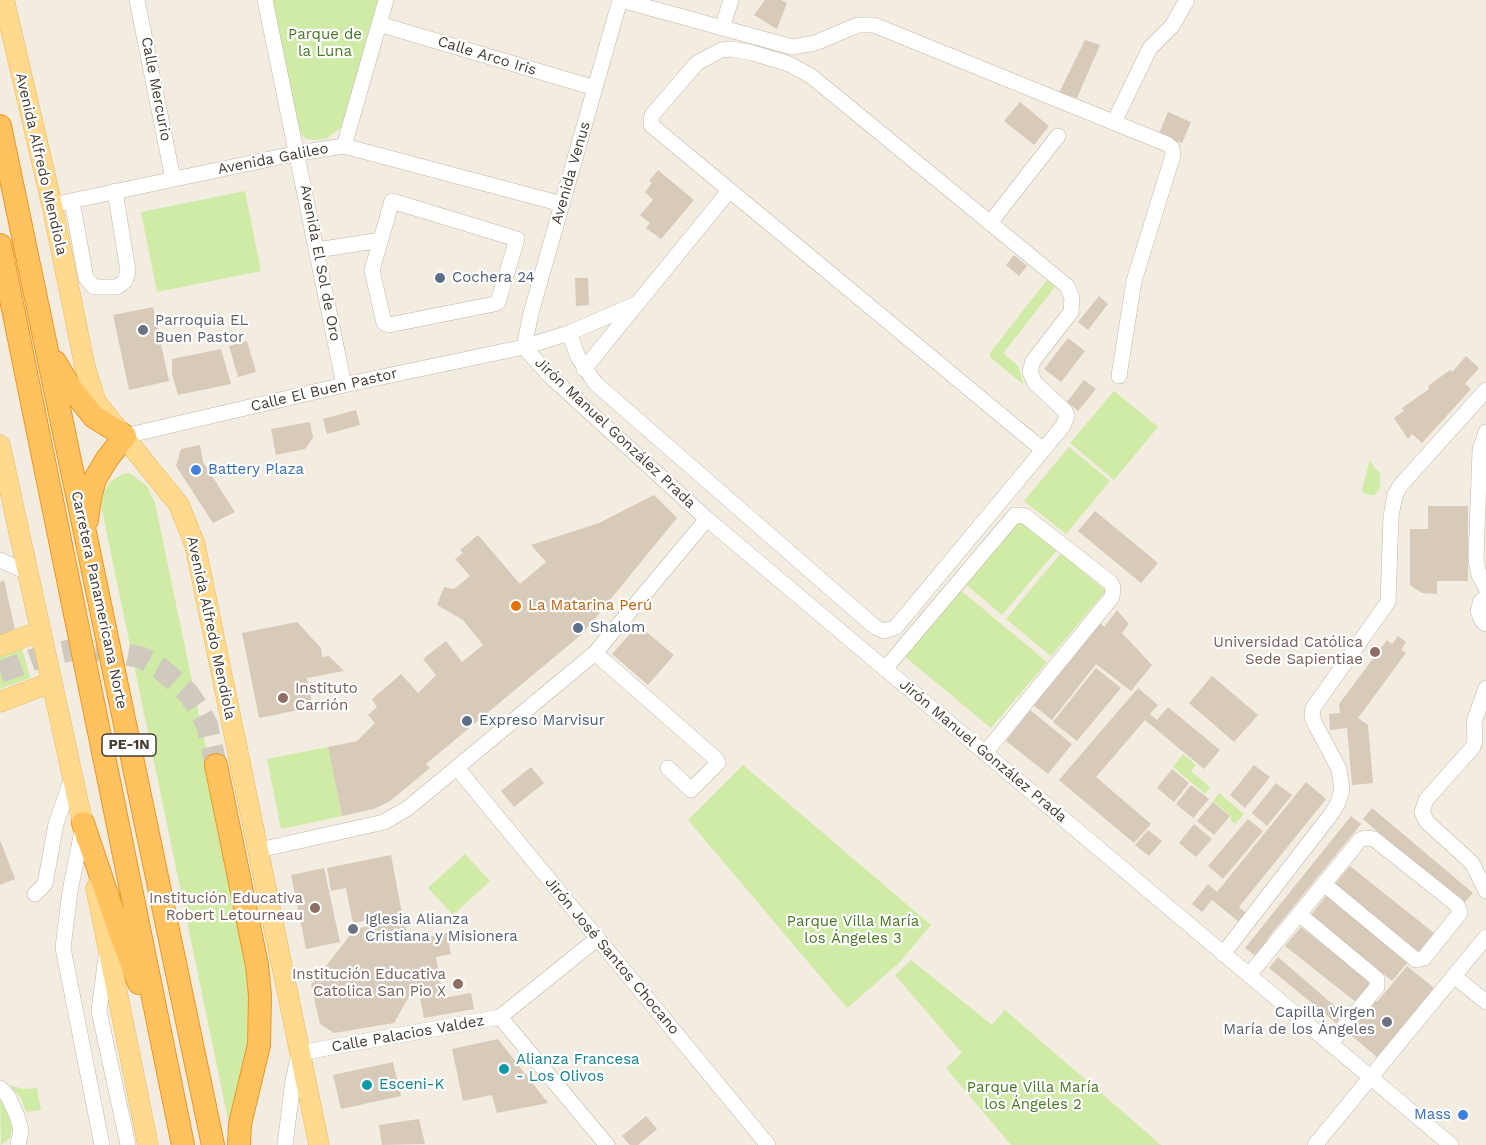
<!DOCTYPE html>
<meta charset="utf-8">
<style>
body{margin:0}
canvas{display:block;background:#f2ece1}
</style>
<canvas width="1486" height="1145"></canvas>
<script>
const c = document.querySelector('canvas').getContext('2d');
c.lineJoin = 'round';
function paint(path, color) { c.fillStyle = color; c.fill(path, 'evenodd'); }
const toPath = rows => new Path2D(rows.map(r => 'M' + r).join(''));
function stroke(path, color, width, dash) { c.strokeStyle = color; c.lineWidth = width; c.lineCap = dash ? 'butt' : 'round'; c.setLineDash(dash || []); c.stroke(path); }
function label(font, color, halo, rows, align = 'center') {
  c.font = font + ' "Work Sans",sans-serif'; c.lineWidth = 4.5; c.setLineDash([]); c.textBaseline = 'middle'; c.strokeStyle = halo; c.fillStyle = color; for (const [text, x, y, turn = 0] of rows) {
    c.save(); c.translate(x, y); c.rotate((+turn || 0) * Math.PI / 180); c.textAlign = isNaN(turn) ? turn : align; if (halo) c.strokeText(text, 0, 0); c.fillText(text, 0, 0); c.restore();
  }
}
const green = toPath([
 [271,0,382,0,349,117,340,128,326,139,312,140,305,138,299,132],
 [245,191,261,271,157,292,141,212],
 [1047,280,1055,287,1004,352,1005,355,1018,366,1024,385,990,357,990,353],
 [1114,391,1158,427,1114,480,1070,443],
 [1069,447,1110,481,1066,534,1024,501],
 [1370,460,1374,468,1380,472,1380,489,1374,495,1369,495,1363,492,1362,489],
 [129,473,147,486,155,503,249,955,251,1029,231,1134,101,505,104,492,111,481,123,474],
 [1024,523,1057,550,1002,615,964,583,1014,524],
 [1061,553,1106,591,1051,656,1006,619],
 [959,589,1047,662,991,728,903,655],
 [22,647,30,678,0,689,0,655],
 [328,747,342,816,281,829,267,759],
 [1183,754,1196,765,1191,771,1210,787,1205,794,1173,767],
 [743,765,931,925,899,963,847,1008,688,820],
 [1219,793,1244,814,1235,824,1230,820,1232,817,1213,801],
 [465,854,490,881,453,915,428,888],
 [911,960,992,1025,1005,1010,1161,1145,1011,1145,946,1068,962,1053,895,975],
 [10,1085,23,1089,37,1088,41,1110,26,1112,21,1098],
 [0,1100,9,1114,12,1128,10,1138,1,1145]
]);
const building = toPath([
 [765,0,781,0,787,3,777,29,754,15],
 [1085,40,1100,45,1077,98,1059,93],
 [1020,102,1049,126,1034,145,1004,121],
 [1168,112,1191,122,1182,143,1158,136],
 [658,170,694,200,661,239,646,228,650,223,640,215,653,200,645,192,652,183,649,181],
 [1014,255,1027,266,1019,276,1006,265],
 [575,278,588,278,589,305,576,306],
 [1099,296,1108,304,1088,330,1078,322],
 [153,307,169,381,129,390,113,315],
 [1068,338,1085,351,1061,382,1044,369],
 [247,341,256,372,238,377,229,346],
 [221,349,231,384,178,395,172,374,172,359],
 [1466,356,1479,368,1465,384,1471,389,1422,443,1412,434,1408,439,1394,418,1404,411,1402,408,1429,389,1428,386,1450,370,1452,372],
 [1084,380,1096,389,1078,411,1067,402],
 [356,410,360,425,327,434,323,419],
 [310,422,313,438,305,449,276,455,271,429],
 [200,445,203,462,235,512,213,523,176,466,181,449],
 [654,495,677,518,582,634,426,764,430,768,390,801,374,809,342,816,328,747,357,741,375,723,368,715,377,707,372,699,401,674,418,693,436,675,423,659,446,641,462,662,483,645,463,620,437,605,444,587,454,589,470,576,455,559,463,553,460,550,478,535,520,584,546,562,531,545,599,523],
 [1428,506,1468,506,1468,581,1437,581,1437,594,1422,593,1410,585,1410,529,1428,529],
 [1095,511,1158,563,1141,583,1078,531],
 [4,580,15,629,0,635,0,582],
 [1117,610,1129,624,1122,633,1152,665,1131,691,1096,664,1052,720,1033,705,1100,623,1104,627],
 [297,622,321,648,322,657,329,656,344,671,307,678,313,707,259,718,242,633],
 [638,625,674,655,648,685,612,654],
 [1398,636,1406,642,1401,650,1406,653,1358,718,1368,725,1373,783,1352,785,1347,728,1330,730,1329,714,1340,713,1339,704,1387,640,1392,644],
 [1096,668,1121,688,1077,741,1053,722],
 [1212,676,1258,715,1234,742,1189,703],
 [1138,688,1158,705,1150,714,1157,720,1168,707,1220,750,1204,769,1145,720,1096,777,1151,824,1134,843,1059,780],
 [1030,710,1072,744,1048,774,1006,741],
 [1254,765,1270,777,1245,808,1230,795],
 [531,767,544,783,514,807,501,791],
 [1172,769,1189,783,1174,802,1157,788],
 [1306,782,1326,799,1239,907,1246,913,1239,922,1212,900,1202,912,1192,904,1208,884,1217,892],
 [1276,783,1292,795,1267,826,1252,813],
 [1191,785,1209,799,1193,818,1176,804],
 [1213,802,1230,816,1214,835,1197,821],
 [1372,808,1473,893,1463,904,1363,819],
 [1351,816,1361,824,1267,939,1270,942,1258,958,1245,948],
 [1248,819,1263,831,1223,879,1208,866],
 [1194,824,1212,839,1196,857,1179,843],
 [1148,830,1162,841,1149,856,1135,845],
 [0,840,15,879,0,885],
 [391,855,402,913,353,923,346,888,331,891,327,868],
 [1350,866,1434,933,1418,953,1334,885],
 [324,868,340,942,306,949,291,875],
 [1326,896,1408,962,1392,981,1311,915],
 [404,919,408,941,447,933,451,954,436,957,443,998,471,993,474,1009,424,1018,417,982,394,1023,334,1033,320,1024,311,985,355,929],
 [1301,927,1372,984,1357,1003,1285,946],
 [1278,957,1344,1014,1336,1023,1269,968],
 [1407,966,1434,988,1377,1057,1347,1032,1374,999,1377,1002],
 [498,1039,548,1103,497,1113,492,1095,463,1101,452,1049],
 [393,1062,401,1096,341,1109,333,1075],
 [646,1116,657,1129,638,1145,630,1145,622,1136],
 [419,1119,425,1144,382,1145,379,1125]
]);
const highwayTunnel = toPath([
 [0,672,43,656,77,649,103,650,140,657,160,668,188,693,199,709,207,725,216,765]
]);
const minor = toPath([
 [137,0,173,179],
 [265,0,344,385],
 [621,0,792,47,815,43,858,25,874,25,1167,144,1172,148,1173,155,1134,281,1119,376],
 [379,24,595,88],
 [722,28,731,0],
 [1114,122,1150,48,1172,26,1187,0],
 [344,146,386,0],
 [72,201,86,278,94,287,117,287,125,281,128,271,115,191],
 [392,201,517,239,498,302,494,304,389,325,384,323,372,270,392,201],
 [52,205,298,153,344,146,562,204],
 [990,223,1058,136],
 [317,250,381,240],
 [569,333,578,357,595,383,875,627,884,631,896,627,1063,426,1067,416,1065,411,1035,383,1030,372,1033,361,1071,312,1072,298,1067,286,811,76,789,64,753,53,731,49,721,50,697,63,652,115,651,125,1043,450],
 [524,347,550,376,707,519,1451,1145],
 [524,347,531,313,620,0],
 [584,369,729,191],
 [1486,432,1480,450,1476,560,1479,575,1486,588],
 [125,436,344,385,524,347,569,333,636,304],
 [0,560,29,573],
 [1486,597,1481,601,1478,611,1482,621,1486,624],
 [595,653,716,759,718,763,691,790,668,768],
 [885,669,1015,515,1025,516,1111,583,1113,588,1112,597,985,753],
 [1486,688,1474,722,1475,740,1473,747,1426,800,1422,812,1427,822,1472,863,1486,891],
 [457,768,768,1145],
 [83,826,70,891,63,948,102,1145],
 [259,850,384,822,408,808,595,653,707,519],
 [35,894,45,884,56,824,73,775],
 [1299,914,1377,979,1377,987,1330,1044],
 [1223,954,1332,813,1338,803,1342,790,1339,769,1315,724,1312,716,1313,708,1388,602,1391,516,1395,495,1400,486,1486,390],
 [106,957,99,1011,128,1145],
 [1249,975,1360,840,1365,838,1374,839,1457,905,1460,913,1424,958,1416,960,1324,884],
 [1454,976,1486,1002],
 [500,1017,607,1145],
 [0,1088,8,1096,17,1116,21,1130,18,1145],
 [285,1145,293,1081,299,1053,500,1017,598,938],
 [1315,1145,1486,937]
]);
const major = toPath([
 [4,0,52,205,85,367,96,402,179,505,195,545,319,1145],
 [0,445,86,838],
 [0,646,41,631],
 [0,702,52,682],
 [96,888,148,1145]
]);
const highway = toPath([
 [0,126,213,1145],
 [0,245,183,1145],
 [55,362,70,387,94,417,125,436,107,459,95,479,90,498,87,520],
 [216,765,257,965,260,996,259,1045,240,1124,239,1145],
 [83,823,119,930,139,983]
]);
const markers = [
 [440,278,6,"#5c6f8a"],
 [143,330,6,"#6b7280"],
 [196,470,6,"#3f7fe0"],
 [516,606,6,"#e8710a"],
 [578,628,6,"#5c6f8a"],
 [1375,652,6,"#8d6e63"],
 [283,698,6,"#8d6e63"],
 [467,721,6,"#5c6f8a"],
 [315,908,6,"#8d6e63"],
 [353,929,6,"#6b7280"],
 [458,984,6,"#8d6e63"],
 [1387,1022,6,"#6b7280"],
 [504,1069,6,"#0f9aa8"],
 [367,1085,6,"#0f9aa8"],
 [1463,1115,6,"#3f7fe0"]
];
const shields = [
 [129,745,54]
];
const shieldNames = [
 ["PE-1N",129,745]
];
const parkNames = [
 ["Parque de",325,35],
 ["la Luna",325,52],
 ["Parque Villa María",853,922],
 ["los Ángeles 3",853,939],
 ["Parque Villa María",1033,1088],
 ["los Ángeles 2",1033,1105]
];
const streetNames = [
 ["Calle Arco Iris",487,56,17],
 ["Calle Mercurio",156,89,79],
 ["Avenida Galileo",273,159,-11],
 ["Avenida Alfredo Mendiola",41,164,77],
 ["Avenida Venus",571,173,-74],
 ["Avenida El Sol de Oro",320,263,79],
 ["Calle El Buen Pastor",324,390,-13],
 ["Jirón Manuel González Prada",615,433,43],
 ["Carretera Panamericana Norte",99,600,78],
 ["Avenida Alfredo Mendiola",211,628,78],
 ["Jirón Manuel González Prada",983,751,40],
 ["Jirón José Santos Chocano",612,956,50],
 ["Calle Palacios Valdez",408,1034,-10]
];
const serviceNames = [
 ["Cochera 24",452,278],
 ["Shalom",590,628],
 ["Expreso Marvisur",479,721]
];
const worshipNames = [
 ["Parroquia EL",155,321],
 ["Buen Pastor",155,338],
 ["Iglesia Alianza",365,920],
 ["Cristiana y Misionera",365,937],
 ["Capilla Virgen",1375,1013,"right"],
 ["María de los Ángeles",1375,1030,"right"]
];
const shopNames = [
 ["Battery Plaza",208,470],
 ["Mass",1451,1115,"right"]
];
const foodNames = [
 ["La Matarina Perú",528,606]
];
const educationNames = [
 ["Universidad Católica",1363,643],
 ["Sede Sapientiae",1363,660],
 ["Instituto",295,689,"left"],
 ["Carrión",295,706,"left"],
 ["Institución Educativa",303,899],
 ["Robert Letourneau",303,916],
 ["Institución Educativa",446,975],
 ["Catolica San Pio X",446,992]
];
const cultureNames = [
 ["Alianza Francesa",516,1060],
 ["- Los Olivos",516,1077],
 ["Esceni-K",379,1085]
];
paint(green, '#cfeba5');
paint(building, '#d8cab9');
stroke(highwayTunnel, '#cfc9be', 22, [22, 11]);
stroke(minor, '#c1b6a6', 16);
stroke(major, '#edb854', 21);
stroke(highway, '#ea9723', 24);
stroke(minor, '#fff', 15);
stroke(major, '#ffd98d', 20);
stroke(highway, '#ffc25f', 22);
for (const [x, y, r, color] of markers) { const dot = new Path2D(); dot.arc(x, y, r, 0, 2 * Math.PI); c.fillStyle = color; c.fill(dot); stroke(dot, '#fff', 2); }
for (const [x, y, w] of shields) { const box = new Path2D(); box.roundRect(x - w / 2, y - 11, w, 22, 4.5); c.fillStyle = '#fff'; c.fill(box); stroke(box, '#443c32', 1.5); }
label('bold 14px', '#443c32', null, shieldNames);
label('15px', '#477921', '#fff', parkNames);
label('15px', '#443c32', '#fff', streetNames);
label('15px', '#4e5e75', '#fff', serviceNames, 'left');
label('15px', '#5b616d', '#fff', worshipNames, 'left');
label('15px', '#366cbe', '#fff', shopNames, 'left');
label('15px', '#c56008', '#fff', foodNames, 'left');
label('15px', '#785e54', '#fff', educationNames, 'right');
label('15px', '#0d838f', '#fff', cultureNames, 'left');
</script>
